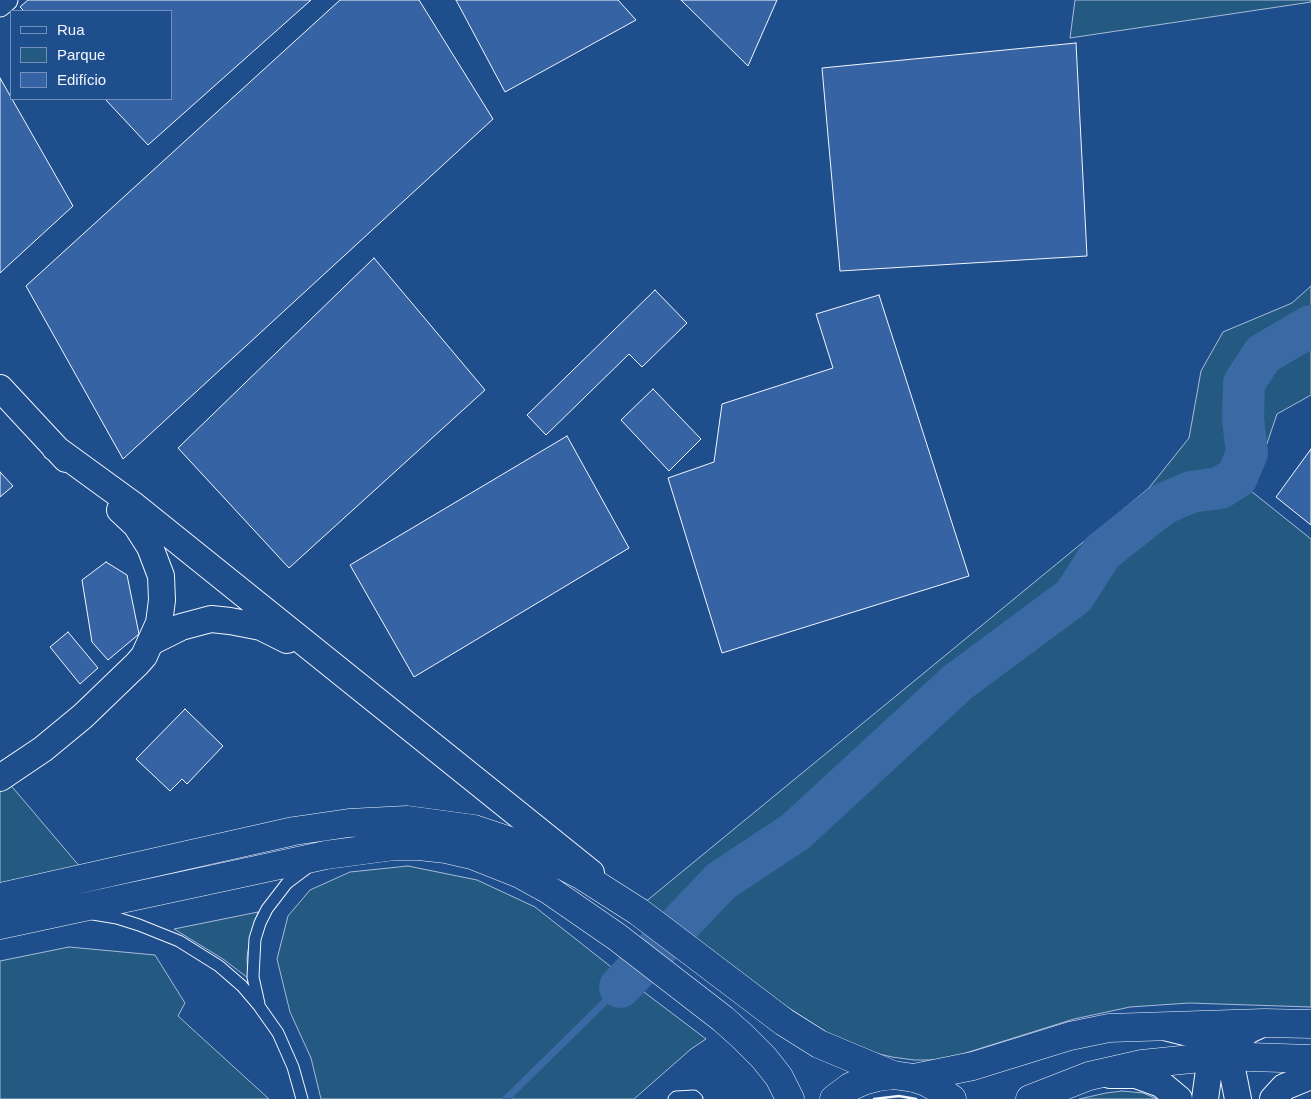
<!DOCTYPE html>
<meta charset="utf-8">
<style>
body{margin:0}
#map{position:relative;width:1311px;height:1099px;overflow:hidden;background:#1f4e8c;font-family:Arial,sans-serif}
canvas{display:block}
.legend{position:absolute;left:10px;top:10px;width:162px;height:90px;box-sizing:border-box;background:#1f4e8c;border:1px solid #7391ba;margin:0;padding:6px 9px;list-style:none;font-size:15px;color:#f2f6ff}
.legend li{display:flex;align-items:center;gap:10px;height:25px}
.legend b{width:25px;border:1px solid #7391ba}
</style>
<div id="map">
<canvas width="1311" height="1099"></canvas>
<ul class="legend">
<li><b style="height:6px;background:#1f4e8c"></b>Rua</li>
<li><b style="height:14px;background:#245a82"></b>Parque</li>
<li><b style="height:14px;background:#3563a3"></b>Edifício</li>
</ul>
</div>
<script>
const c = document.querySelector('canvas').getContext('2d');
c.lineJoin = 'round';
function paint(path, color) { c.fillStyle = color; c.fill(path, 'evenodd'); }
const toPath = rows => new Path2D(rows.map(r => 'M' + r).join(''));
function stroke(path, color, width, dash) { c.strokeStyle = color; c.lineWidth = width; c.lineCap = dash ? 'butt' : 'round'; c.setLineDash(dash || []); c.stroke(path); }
const green = toPath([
 [1075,0,1311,0,1311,2,1070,38,1075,0],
 [1311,286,1311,395,1277,414,1251,491,1311,539,1311,1007,1189,1003,1130,1007,1074,1019,956,1056,934,1060,914,1060,892,1057,871,1052,837,1039,747,981,644,903,1149,488,1189,438,1201,371,1223,332,1292,303,1311,286],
 [8,782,81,868,0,885,0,787,8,782],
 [408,866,477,880,535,907,615,970,706,1039,691,1049,634,1099,321,1099,311,1058,290,1012,277,959,288,916,310,890,350,872,408,866],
 [258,912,250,938,247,957,248,978,223,959,174,929,258,912],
 [69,947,155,955,185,1003,178,1016,269,1099,0,1099,0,961,69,947],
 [1122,1091,1143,1093,1157,1099,1079,1099,1106,1093,1122,1091]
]);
const stream = toPath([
 [506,1099,620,987]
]);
const river = toPath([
 [620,987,721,881,795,832,958,682,1074,596,1102,552,1163,504,1191,492,1220,488,1237,477,1247,453,1243,419,1244,383,1263,354,1311,326]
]);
const building = toPath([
 [28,0,311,0,148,145,105,99,171,99,171,11,24,11,20,7,28,0],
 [340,0,419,0,493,119,123,459,26,286,340,0],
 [456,0,618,0,636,20,505,92,456,0],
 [681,0,777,0,748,66,681,0],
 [1076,43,1087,256,840,271,822,68,1076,43],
 [0,78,73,206,0,273,0,78],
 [374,258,485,390,289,568,178,448,374,258],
 [655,290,687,323,642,367,629,354,546,435,527,415,655,290],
 [879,295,969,576,722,653,668,478,714,462,722,404,833,368,816,314,879,295],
 [653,389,701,439,669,471,621,420,653,389],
 [567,436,629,548,414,677,350,565,567,436],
 [1311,449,1311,525,1276,497,1311,449],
 [0,472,13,486,0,497,0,472],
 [106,562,127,575,139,634,108,660,92,642,82,580,106,562],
 [68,632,98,668,80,684,50,647,68,632],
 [185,709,223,746,187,784,182,779,170,791,136,759,185,709]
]);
const service = toPath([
 [93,914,117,918,139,925,179,941,219,966,242,986,259,1006,278,1033,293,1067,302,1099],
 [259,1004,253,977,255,939,260,923,267,909,287,883,307,868],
 [674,1099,676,1097,694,1096,697,1099]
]);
const minor = toPath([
 [0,6,7,0]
]);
const tertiary = toPath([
 [0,388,66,459],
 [55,448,132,504,591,873],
 [151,642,181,627,211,619,230,621,261,627,287,640],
 [0,778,43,749,83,716,137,664,144,656,159,623,162,600,161,576,150,547,136,525,120,510],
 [1168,1028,1192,1034,1212,1046,1232,1069,1238,1099],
 [1110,1075,1136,1075,1161,1084,1179,1099],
 [1205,1099,1209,1070,1222,1052,1249,1030,1264,1023],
 [1273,1099,1284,1087,1311,1076]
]);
const secondary = toPath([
 [914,1078,973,1066,1070,1036,1109,1028,1264,1023,1311,1024],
 [1030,1099,1089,1076,1142,1064,1220,1056,1311,1059]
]);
const primary = toPath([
 [0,897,294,831,349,823,407,820,474,829,525,846,581,875,639,912,784,1022,819,1044,893,1075],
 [0,925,326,855,394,846,419,846,446,849,472,855,520,874,549,890,617,937,723,1019,742,1036,764,1058,779,1077,790,1099],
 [834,1099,850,1087,863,1081,878,1077,893,1075,914,1078,926,1082,937,1088,952,1099]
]);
const wall = toPath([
 [874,1099,899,1096,916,1099]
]);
paint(green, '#245a82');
stroke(green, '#a8bbd7', 1);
stroke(stream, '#3b69a3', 7);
stroke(river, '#3b69a3', 42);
paint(building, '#3563a3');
stroke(building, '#f2f6ff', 1);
stroke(service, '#f2f6ff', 13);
stroke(minor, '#f2f6ff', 23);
stroke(tertiary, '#f2f6ff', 28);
stroke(secondary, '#f2f6ff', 29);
stroke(primary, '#f2f6ff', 29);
stroke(service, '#1f4e8c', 11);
stroke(minor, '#1f4e8c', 21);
stroke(tertiary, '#1f4e8c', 26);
stroke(secondary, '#1f4e8c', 28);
stroke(primary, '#1f4e8c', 28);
stroke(wall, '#f2f6ff', 2.5);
</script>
